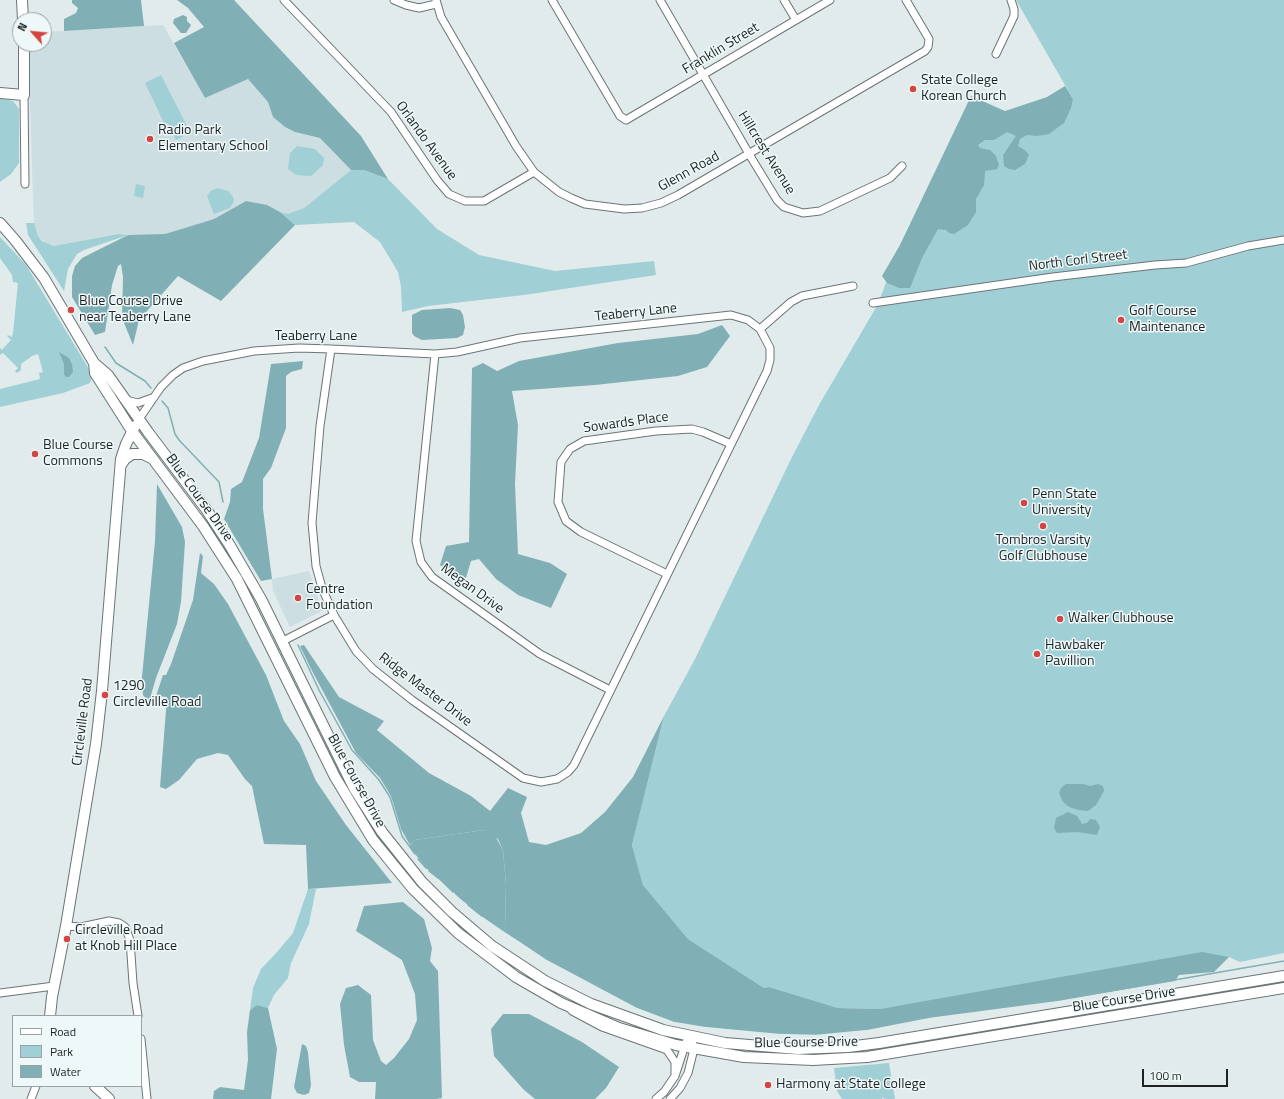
<!DOCTYPE html>
<style>
body{margin:0}
#map{position:relative;width:1284px;height:1099px;overflow:hidden;background:#e1ebec;font-family:"Titillium Web",sans-serif}
canvas{display:block}
.legend{position:absolute;left:12px;top:1015px;width:130px;height:72px;box-sizing:border-box;background:#eef8f9;border:1px solid #9ba2a3;margin:0;padding:5px 7px;list-style:none;font-size:12px;color:#1e2222}
.legend li{display:flex;align-items:center;gap:8px;height:20px}
.legend b{width:20px;border:1px solid #9ba2a3}
.north{position:absolute;left:12px;top:12px;width:40px;height:40px;box-sizing:border-box;background:#eef8f9;border:1px solid #9ba2a3;border-radius:50%;rotate:297deg;font-size:11px;font-weight:700;line-height:16px;text-align:center;color:#1e2222}
.north::after{content:'';display:block;margin:auto;width:14px;height:18px;background:#d44541;clip-path:polygon(50% 0,100% 100%,50% 72%,0 100%)}
.scale{position:absolute;left:1142px;top:1069px;width:86px;height:18px;box-sizing:border-box;border:2px solid #1e2222;border-top:0;padding-left:5px;font-size:12px;line-height:14px;white-space:nowrap;color:#1e2222;-webkit-text-stroke:3px #eef8f9;paint-order:stroke}
</style>
<div id="map">
<canvas width="1284" height="1099"></canvas>
<ul class="legend">
<li><b style="height:5px;background:#fff"></b>Road</li>
<li><b style="height:11px;background:#a0cfd5"></b>Park</li>
<li><b style="height:11px;background:#80afb5"></b>Water</li>
</ul>
<div class="north">N</div>
<div class="scale">100 m</div>
</div>
<script>
const c = document.querySelector('canvas').getContext('2d');
c.lineJoin = 'round';
function paint(path, color) { c.fillStyle = color; c.fill(path, 'evenodd'); }
const toPath = rows => new Path2D(rows.map(r => 'M' + r).join(''));
function stroke(path, color, width, dash) { c.strokeStyle = color; c.lineWidth = width; c.lineCap = dash ? 'butt' : 'round'; c.setLineDash(dash || []); c.stroke(path); }
function label(font, color, halo, rows, align = 'center') {
  c.font = font + ' "Titillium Web",sans-serif'; c.lineWidth = 3; c.setLineDash([]); c.textBaseline = 'middle'; c.strokeStyle = halo; c.fillStyle = color; for (const [text, x, y, turn = 0] of rows) {
    c.save(); c.translate(x, y); c.rotate((+turn || 0) * Math.PI / 180); c.textAlign = isNaN(turn) ? turn : align; if (halo) c.strokeText(text, 0, 0); c.fillText(text, 0, 0); c.restore();
  }
}
const built = toPath([
 [163,25,205,98,248,79,268,102,273,117,285,127,295,132,320,138,351,170,304,208,296,212,288,214,280,212,267,205,246,201,214,219,165,234,151,236,119,234,53,246,48,245,38,236,34,227,28,44,44,44,44,32],
 [309,571,322,611,290,627,273,591,272,579]
]);
const green = toPath([
 [1016,0,1284,0,1284,953,1240,962,1229,957,880,1009,838,1008,769,987,764,988,688,939,643,885,632,845,664,716,695,659,792,457,819,405,878,304,900,245,946,153,1073,99],
 [161,75,188,128,184,136,176,140,168,123,165,125,145,83],
 [0,98,13,101,19,109,19,163,11,174,0,182],
 [297,146,315,149,324,158,323,165,311,176,296,175,288,169,290,153],
 [351,170,364,170,388,179,437,229,479,255,555,271,654,261,656,275,524,295,428,306,402,312,401,287,398,272,380,242,354,222,295,225,280,212,288,214,304,208],
 [136,184,145,186,143,198,134,196],
 [218,188,228,191,233,197,234,201,230,208,214,214,207,196,212,190],
 [26,223,34,223,38,236,42,241,53,246,119,234,128,235,84,250,77,254,68,269,64,291,28,235],
 [0,237,26,265,89,369,92,377,90,383,63,393,0,407,0,389,40,379,39,373,43,372,38,354,32,356,21,364,21,370,17,373,15,371,18,368,3,353,0,355,0,348,2,350,11,340,7,336,8,335,12,337,13,333,18,283,13,282,12,275,0,258],
 [308,889,316,889,309,924,291,963,288,978,274,995,268,1008,257,1005,250,1010,253,988,261,969,277,952,293,933],
 [889,1063,895,1099,884,1099,883,1097,882,1099,842,1099,837,1091,834,1068]
]);
const forest = toPath([
 [72,0,141,0,144,26,64,31,64,19,76,13,78,8,72,3],
 [177,0,234,0,361,136,388,179,364,170,351,170,320,138,295,132,285,127,273,117,268,102,248,79,205,98,174,43,204,27,188,8],
 [1065,86,1073,99,1071,108,1064,123,1049,134,1037,136,1027,135,1020,139,1018,146,1026,151,1029,155,1025,164,1015,170,1009,169,1004,166,1003,155,1016,136,1007,132,994,140,985,140,978,145,980,148,990,150,996,156,999,165,997,169,985,171,984,185,976,199,976,212,968,225,954,234,949,233,946,230,938,229,922,258,910,288,899,288,887,283,882,276,900,245,971,96,1005,111,1047,97],
 [246,201,267,205,280,212,295,225,221,301,178,276,139,320,133,345,122,318,123,277,121,264,118,266,112,285,105,332,95,335,72,297,72,276,75,266,82,258,128,235,165,234,214,219],
 [722,325,730,336,707,367,678,376,595,385,512,391,518,425,515,484,518,554,550,563,567,574,551,608,518,595,496,579,479,559,471,561,465,581,453,576,440,565,446,546,469,542,472,368,483,363,497,371,519,361,618,343,698,334],
 [303,361,302,369,291,372,286,376,286,428,271,468,263,479,263,509,272,579,261,581,224,519,230,502,231,489,242,482,259,438,271,364],
 [157,484,182,527,185,542,181,602,177,624,156,678,149,702,143,695,142,677,155,541],
 [200,553,203,556,201,573,214,584,228,604,266,675,284,721,300,744,316,781,346,825,392,883,308,889,306,845,264,844,252,786,245,779,228,755,218,753,197,759,179,780,166,789,160,787,167,697,156,696,163,675,166,675,171,664,193,600],
 [304,645,339,697,384,721,377,730,429,773,471,796,490,811,508,788,527,797,521,813,529,842,546,845,581,833,605,812,633,777,664,716,632,845,643,885,688,939,764,988,769,987,838,1008,880,1009,1202,952,1229,957,1214,972,1179,975,1175,981,1059,1000,930,1017,868,1029,816,1034,778,1033,704,1026,674,1021,637,1007,545,958,503,931,505,927,506,884,503,850,498,839,484,830,415,840,410,845,401,829,391,796,380,778,356,753,311,669,300,646],
 [403,902,424,919,432,948,430,961,438,971,442,1098,436,1099,375,1099,376,1082,359,1082,350,1077,344,1045,340,1004,346,988,358,985,371,995,373,1040,381,1061,386,1065,394,1058,409,1039,417,1020,415,994,402,960,356,931,364,906],
 [257,1005,268,1008,277,1049,271,1099,213,1099,214,1091,220,1087,244,1090,248,1060,247,1032,250,1010],
 [503,1014,529,1014,582,1042,619,1067,606,1088,595,1099,535,1099,523,1089,494,1056,491,1029],
 [302,1044,306,1046,308,1052,311,1085,309,1093,304,1095,297,1093,294,1087]
]);
const water = toPath([
 [183,15,187,17,187,21,191,25,186,33,181,33,173,23,174,19],
 [450,308,460,310,463,315,465,327,463,335,457,338,422,340,414,336,412,333,412,315,422,310],
 [59,352,69,358,72,364,73,372,69,377,66,377,64,374,64,364],
 [1066,784,1083,784,1090,786,1098,784,1103,786,1104,791,1096,805,1088,811,1079,810,1069,807,1063,802,1059,793,1061,788],
 [1068,812,1077,816,1082,824,1087,823,1090,819,1096,820,1100,827,1097,835,1078,832,1057,833,1054,828,1056,818],
 [484,830,493,832,503,850,506,884,505,927,503,931,477,913,426,868,409,846,415,840]
]);
const stream = toPath([
 [105,347,116,363,145,381,151,388],
 [162,401,168,408,175,434,179,440,219,482,223,502],
 [298,645,319,690,352,750,379,780,390,797,402,836,415,854],
 [418,859,426,868],
 [429,871,438,878],
 [443,882,453,892],
 [456,894,464,901],
 [468,905,482,916],
 [489,920,545,958,637,1007,674,1021,704,1026,778,1033,816,1034,868,1029,930,1017,1059,1000,1284,961]
]);
const street = toPath([
 [284,0,391,112,437,180,449,194,465,201,484,201,534,172],
 [394,0,406,5,419,8,436,4],
 [436,0,441,17,516,146,534,172,559,192,571,198,585,204,624,209,642,208,661,203,678,195,925,51,928,47,929,39,906,0],
 [552,0,620,116,626,120,830,0],
 [660,0,752,159,777,200,784,207,803,213,820,211,890,178,902,166],
 [784,0,796,20],
 [996,54,1014,16,1014,9,1011,0],
 [24,95,25,184],
 [873,303,1053,277,1155,265,1186,263,1248,246,1284,240],
 [760,329,791,302,802,296,853,286],
 [435,354,416,541,421,562,432,577,540,654,610,690],
 [126,400,138,403,152,398],
 [139,419,161,387,173,375,183,368,203,361,254,351,299,348,331,349,435,354,457,352,520,338,731,315,748,320,760,329,770,348,770,360,767,371,574,765,568,772,557,779,541,782,523,778,412,700,373,669,356,651,334,615,322,588,316,566,312,523,320,426,331,349],
 [667,574,581,532,566,521,558,502,561,462,570,449,584,441,656,431,692,429,703,432,731,444],
 [281,642,334,615],
 [66,926,81,927,109,921,119,923,125,927,130,940,133,983,138,1016],
 [0,993,54,986],
 [572,1011,602,1027,667,1050,675,1062,675,1076],
 [141,1039,147,1099],
 [31,1099,36,1086],
 [656,1099,664,1092,675,1076,686,1042,691,1037,694,1049,688,1073,680,1088,670,1099]
]);
const secondary = toPath([
 [22,0,23,20],
 [0,93,24,95,24,44],
 [0,223,15,240,44,278,94,363,108,375,148,432,206,509,229,544,261,599,354,788,382,832,422,882,452,912,492,946,545,981,591,1004,663,1030,725,1043,798,1049,848,1047,879,1043,1284,976],
 [94,363,95,373,132,431,203,526,237,579,335,777,373,840,413,889,458,933,516,977,561,1003,619,1028,676,1045,744,1057,813,1060,867,1057,1284,988],
 [121,465,125,459,132,454,143,454,153,459],
 [50,1016,52,997,66,926,96,744,102,691,121,459,126,444,135,426],
 [95,1086,109,1099]
]);
const markers = [
 [913,89,4,"#d44541"],
 [150,139,4,"#d44541"],
 [71,310,4,"#d44541"],
 [1121,320,4,"#d44541"],
 [35,454,4,"#d44541"],
 [1024,503,4,"#d44541"],
 [1043,526,4,"#d44541"],
 [298,598,4,"#d44541"],
 [1060,619,4,"#d44541"],
 [1037,654,4,"#d44541"],
 [105,695,4,"#d44541"],
 [67,939,4,"#d44541"],
 [768,1085,4,"#d44541"]
];
const streetNames = [
 ["Franklin Street",721,49,-31],
 ["Orlando Avenue",426,141,54],
 ["Hillcrest Avenue",766,153,58],
 ["Glenn Road",689,172,-29],
 ["North Corl Street",1078,261,-7],
 ["Teaberry Lane",636,313,-6],
 ["Teaberry Lane",316,337],
 ["Sowards Place",626,423,-8],
 ["Blue Course Drive",199,498,54],
 ["Megan Drive",472,589,36],
 ["Ridge Master Drive",425,690,37],
 ["Circleville Road",83,722,-83],
 ["Blue Course Drive",356,781,61],
 ["Blue Course Drive",1124,1000,-9],
 ["Blue Course Drive",806,1043,-1]
];
const poiNames = [
 ["State College",921,81],
 ["Korean Church",921,97],
 ["Radio Park",158,131],
 ["Elementary School",158,147],
 ["Blue Course Drive",79,302],
 ["near Teaberry Lane",79,318],
 ["Golf Course",1129,312],
 ["Maintenance",1129,328],
 ["Blue Course",43,446],
 ["Commons",43,462],
 ["Penn State",1032,495],
 ["University",1032,511],
 ["Tombros Varsity",1043,541,"center"],
 ["Golf Clubhouse",1043,557,"center"],
 ["Centre",306,590],
 ["Foundation",306,606],
 ["Walker Clubhouse",1068,619],
 ["Hawbaker",1045,646],
 ["Pavillion",1045,662],
 ["1290",113,687],
 ["Circleville Road",113,703],
 ["Circleville Road",75,931],
 ["at Knob Hill Place",75,947],
 ["Harmony at State College",776,1085]
];
paint(built, '#ccdee1');
paint(green, '#a0cfd5');
paint(forest, '#80b0b6');
paint(water, '#80afb5');
stroke(stream, '#80afb5', 1.5);
stroke(street, '#6c7576', 9);
stroke(secondary, '#6c7576', 12);
stroke(street, '#fff', 7);
stroke(secondary, '#fff', 10);
for (const [x, y, r, color] of markers) { const dot = new Path2D(); dot.arc(x, y, r, 0, 2 * Math.PI); c.fillStyle = color; c.fill(dot); stroke(dot, '#eef8f9', 1.5); }
label('14px', '#1e2222', '#eef8f9', streetNames);
label('14px', '#1e2222', '#eef8f9', poiNames, 'left');
</script>
